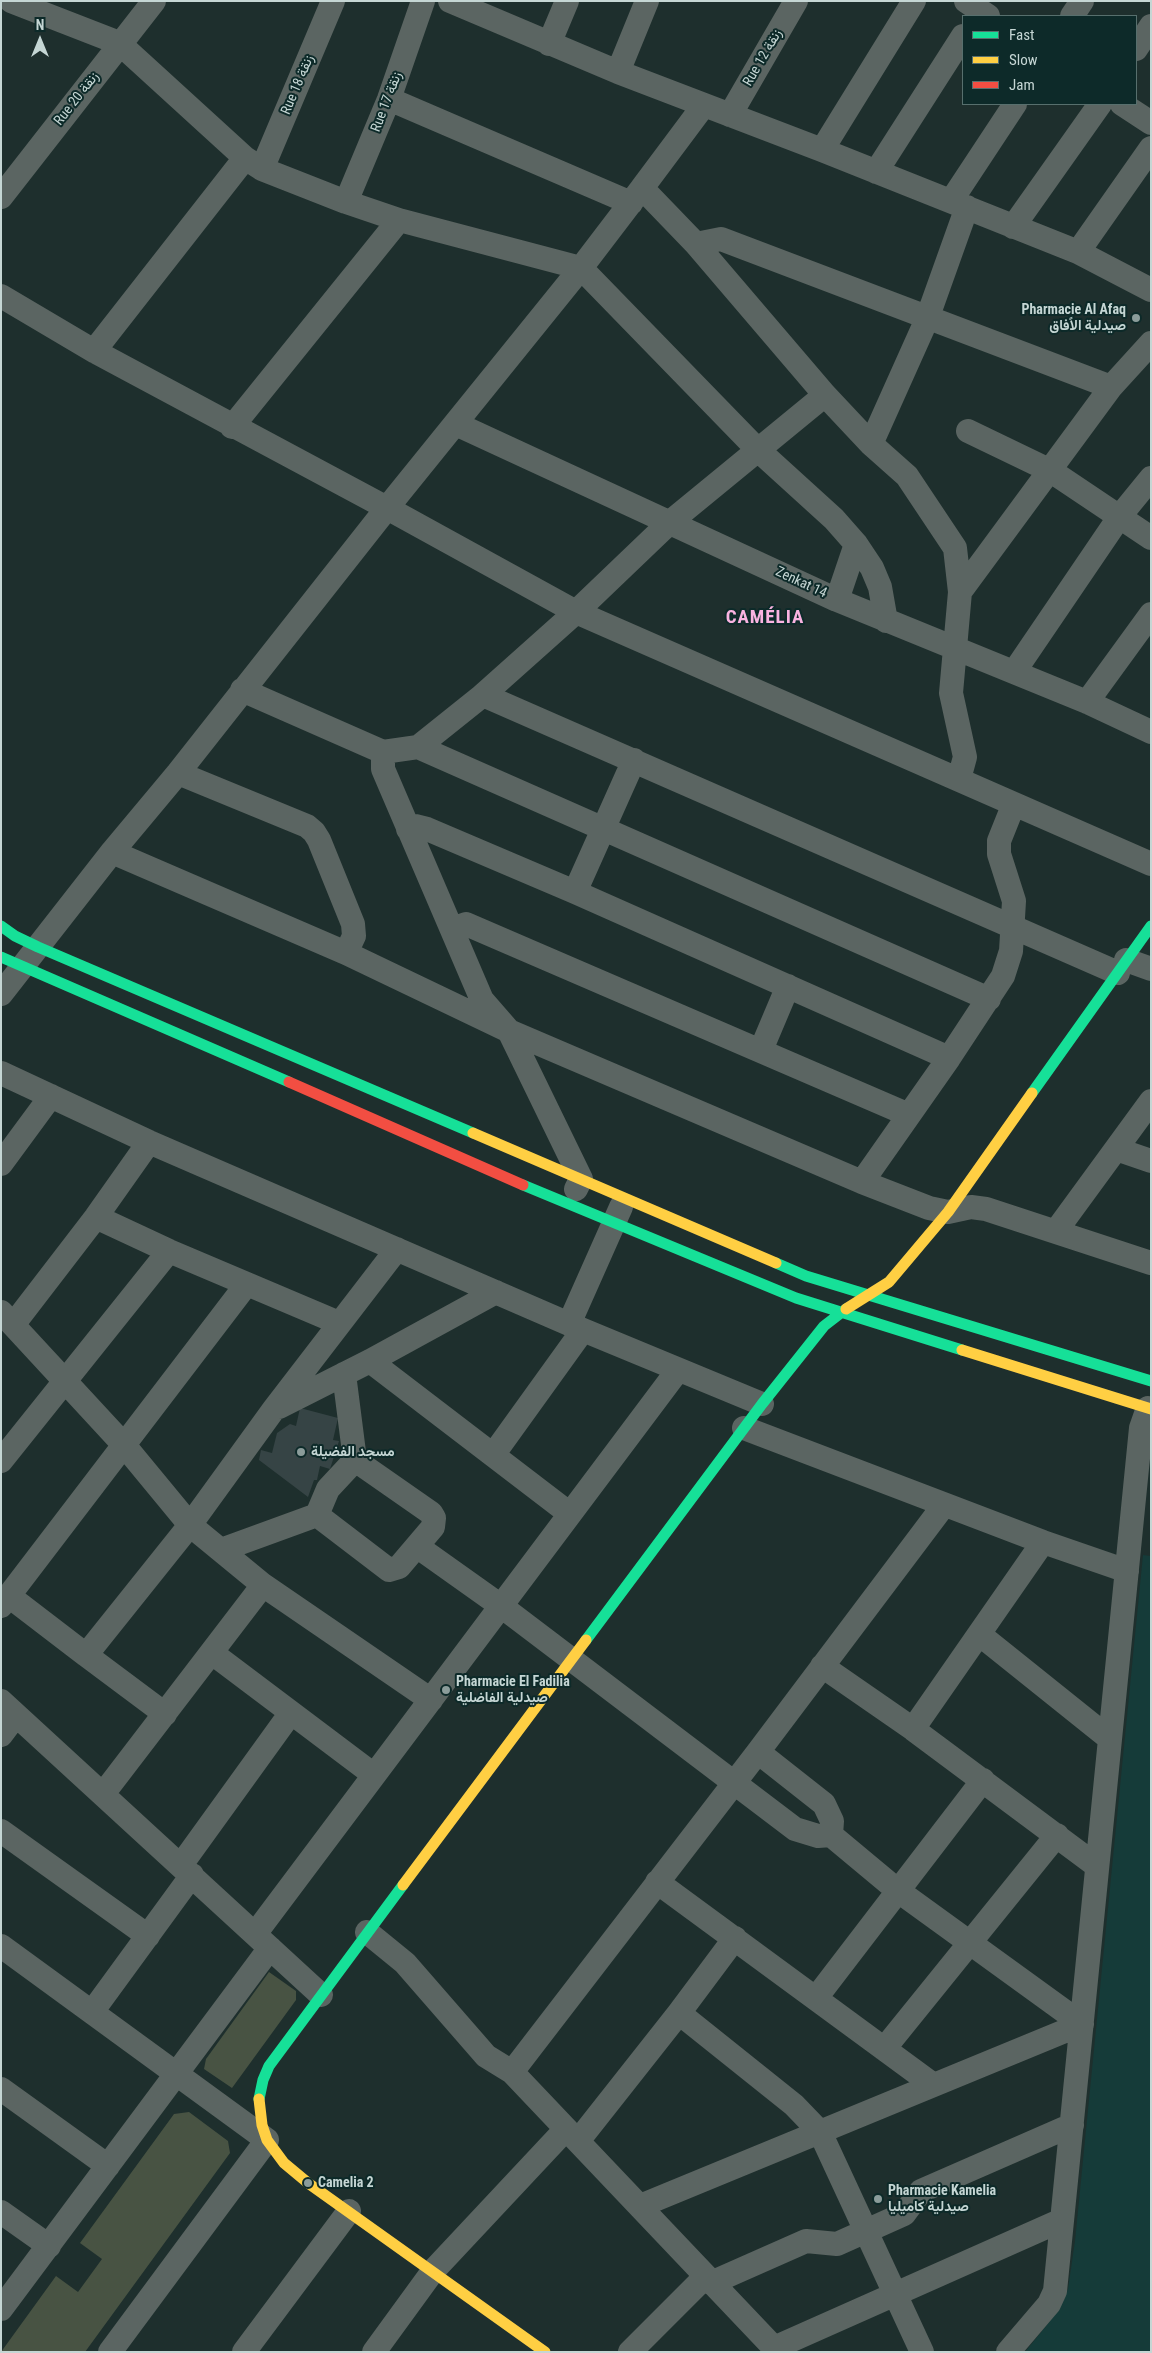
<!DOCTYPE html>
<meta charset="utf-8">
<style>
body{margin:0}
#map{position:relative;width:1152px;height:2353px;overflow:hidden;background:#1e2f2d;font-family:"Roboto Condensed",sans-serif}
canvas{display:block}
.frame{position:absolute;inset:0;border:2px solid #c5d6d4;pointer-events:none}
.legend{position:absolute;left:962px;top:15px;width:175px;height:90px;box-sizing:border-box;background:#0d2a29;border:1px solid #576f6d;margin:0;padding:6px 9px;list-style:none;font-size:15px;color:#c5d6d4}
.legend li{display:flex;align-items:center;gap:10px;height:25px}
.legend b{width:25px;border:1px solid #576f6d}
.north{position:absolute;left:15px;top:15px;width:50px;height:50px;-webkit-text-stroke:4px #0d2a29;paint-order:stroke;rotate:0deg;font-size:14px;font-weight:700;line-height:20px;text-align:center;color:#c5d6d4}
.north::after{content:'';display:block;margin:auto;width:18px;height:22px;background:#c5d6d4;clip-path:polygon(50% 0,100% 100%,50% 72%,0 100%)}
</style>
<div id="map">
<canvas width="1152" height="2353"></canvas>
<div class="frame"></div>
<ul class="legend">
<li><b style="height:6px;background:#16e098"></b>Fast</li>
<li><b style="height:6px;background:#ffcf43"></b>Slow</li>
<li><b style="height:6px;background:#f24e42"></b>Jam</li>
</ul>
<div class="north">N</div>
</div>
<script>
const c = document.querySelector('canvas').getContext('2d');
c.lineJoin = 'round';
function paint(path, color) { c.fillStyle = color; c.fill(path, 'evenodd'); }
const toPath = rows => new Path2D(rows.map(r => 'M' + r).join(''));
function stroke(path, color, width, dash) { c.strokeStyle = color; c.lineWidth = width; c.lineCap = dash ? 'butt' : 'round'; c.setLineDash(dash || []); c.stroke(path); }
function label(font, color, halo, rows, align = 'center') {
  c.font = font + ' "Roboto Condensed",Vazirmatn,sans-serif'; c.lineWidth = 4; c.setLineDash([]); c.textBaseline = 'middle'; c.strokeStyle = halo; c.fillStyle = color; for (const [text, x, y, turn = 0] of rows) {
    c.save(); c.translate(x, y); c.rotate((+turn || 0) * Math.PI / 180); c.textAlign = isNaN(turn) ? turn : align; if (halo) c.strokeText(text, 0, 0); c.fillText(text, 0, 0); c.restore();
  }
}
const built = toPath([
 [1143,1555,1151,1556,1151,2352,1025,2352,1058,2311,1068,2289,1075,2241]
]);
const green = toPath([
 [269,1972,296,1991,296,2000,232,2088,204,2069,206,2059],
 [189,2112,228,2141,230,2153,85,2352,1,2352,56,2276,78,2292,102,2259,80,2243,174,2114]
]);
const building = toPath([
 [300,1408,338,1418,333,1440,339,1441,330,1469,320,1466,317,1480,314,1480,308,1497,259,1460,261,1450,272,1453,277,1433,290,1424,296,1426]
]);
const street = toPath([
 [11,1,119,43,245,158,262,169,346,202,399,220,581,268,757,449,834,519,856,544,872,568,880,587,886,621],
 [450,1,618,72,822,150,1078,252,1151,290],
 [966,1,988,16],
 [1072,16,1082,1],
 [549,44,567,1],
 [1136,49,1151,26],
 [618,72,647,1],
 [389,99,631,203],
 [1122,104,1151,123],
 [704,105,642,188,696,244,825,395,871,444,907,476,955,548,960,592,951,693,965,757,959,779],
 [730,115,796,1],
 [822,150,914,1],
 [262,169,333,1],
 [876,172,963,36],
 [1,197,154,1],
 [951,201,1015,104],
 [346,202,389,99,423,1],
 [1013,227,1100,104],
 [696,244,721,239,1111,387],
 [1078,252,1151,148],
 [1,296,94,351,387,508,576,612,1151,864],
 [94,351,245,158],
 [456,424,837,600,1087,702,1151,732],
 [232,427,399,220],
 [968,431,1051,471,1151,538],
 [871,444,927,319,967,207],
 [960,592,1111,387,1151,343],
 [837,600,856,544],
 [1014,672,1120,516,1151,478],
 [242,690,383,752,418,747,483,695,576,612,669,523,825,395],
 [483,695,1118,973],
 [1087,702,1151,614],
 [418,747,989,999],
 [383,752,383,769,482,1000,509,1031,581,1179,576,1189],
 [178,773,307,826,314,832,319,840,353,924,354,936,346,953],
 [408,829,415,826,427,829,575,892,949,1058],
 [112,852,346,953,509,1031,862,1182,929,1208,948,1212,971,1207,986,1209,1151,1263],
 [575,892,634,760],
 [452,929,466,924,909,1115],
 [1126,960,1151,969],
 [1,994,112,852,178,773,387,508,581,268,642,188],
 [761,1050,788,986],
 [1,1073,149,1142,583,1330,762,1404],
 [1116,1149,1151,1161],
 [1,1164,51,1096],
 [862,1182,949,1058,1003,976,1011,951,1014,901,999,854,999,841,1013,806],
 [96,1217,169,1251,339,1323],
 [1056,1231,1151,1101],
 [1,1312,124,1445,190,1525,263,1585,431,1700],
 [569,1324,621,1207],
 [13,1325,96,1217,149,1142],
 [370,1361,570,1514],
 [279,1407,370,1361,496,1292],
 [744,1428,1043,1542,1127,1571],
 [493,1455,583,1330],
 [1,1461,169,1251],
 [317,1515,389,1570,399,1567,433,1527,434,1518,431,1513,355,1460],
 [418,1547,501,1606,795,1829,818,1836,831,1835],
 [221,1550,317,1515,328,1489,355,1460,344,1374],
 [9,1596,86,1655],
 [1,1606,246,1285],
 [979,1634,1110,1739],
 [212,1653,374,1775],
 [822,1666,913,1729,1097,1866],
 [1,1701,321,1995],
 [165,1714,86,1655,190,1525,274,1409,397,1249],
 [913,1729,1043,1542],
 [1,1735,16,1715],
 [758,1752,824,1804,832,1821,831,1835,897,1890,1082,2024],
 [103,1794,263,1585],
 [1,1831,148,1936],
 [181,1865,290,1714],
 [657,1882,932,2084],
 [367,1932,405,1963,486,2056,512,2072,778,2352],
 [255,1934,678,1370],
 [735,1938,679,2013,794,2105,820,2132,922,2352],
 [1,1946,267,2140,110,2352],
 [816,1998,983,1780],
 [92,2012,192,1875],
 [884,2049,1057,1835],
 [512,2072,758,1752,944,1505],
 [1,2089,108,2166],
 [578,2141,679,2013],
 [640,2206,1082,2024],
 [1,2212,49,2246],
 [711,2283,806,2241,837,2244,904,2214,921,2191,1072,2125],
 [1,2309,270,1948],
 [774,2348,1062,2220],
 [244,2352,349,2211],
 [374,2352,433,2271,566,2129],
 [630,2352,705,2277],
 [1008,2352,1049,2304,1055,2291,1141,1428,1148,1408]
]);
const fast = toPath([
 [1,926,15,936,38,947,473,1133],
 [1,957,289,1082],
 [1032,1093,1151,926],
 [523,1185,796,1298,962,1350],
 [776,1263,806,1276,1151,1381],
 [586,1640,762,1404,824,1326,846,1309],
 [259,2099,263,2080,269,2066,403,1885]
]);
const slow = toPath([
 [473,1133,776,1263],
 [846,1309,889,1282,948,1212,1032,1093],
 [962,1350,1151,1409],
 [403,1885,586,1640],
 [259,2099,262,2125,267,2140,284,2163,308,2183,545,2352]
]);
const jam = toPath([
 [289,1082,523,1185]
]);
const markers = [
 [1136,318,5,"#8b9c9a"],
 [301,1452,5,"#8b9c9a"],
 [446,1690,5,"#8b9c9a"],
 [308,2183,5,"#8b9c9a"],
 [878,2199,5,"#8b9c9a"]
];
const streetNames = [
 ["Rue 12 زنقة",763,58,-60],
 ["Rue 18 زنقة",298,85,-67],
 ["Rue 20 زنقة",77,99,-52],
 ["Rue 17 زنقة",387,102,-69],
 ["Zenkat 14",801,583,25]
];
const poiNames = [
 ["Pharmacie Al Afaq",1126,310,"right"],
 ["صيدلية الاًفاق",1126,326,"right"],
 ["مسجد الفضيلة",311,1452],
 ["Pharmacie El Fadilia",456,1682],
 ["صيدلية الفاضلية",456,1698],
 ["Camelia 2",318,2183],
 ["Pharmacie Kamelia",888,2191],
 ["صيدلية كاميليا",888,2207]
];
const districtNames = [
 ["CAMÉLIA",765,618]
];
paint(built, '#153b39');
paint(green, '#485343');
paint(building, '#364445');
stroke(street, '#5b6562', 24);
stroke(fast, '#16e098', 11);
stroke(slow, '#ffcf43', 11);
stroke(jam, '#f24e42', 11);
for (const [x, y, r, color] of markers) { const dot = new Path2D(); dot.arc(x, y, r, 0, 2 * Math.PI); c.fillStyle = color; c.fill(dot); stroke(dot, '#0d2a29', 2); }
label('14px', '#c5d6d4', '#0d2a29', streetNames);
label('bold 14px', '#c5d6d4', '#0d2a29', poiNames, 'left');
c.letterSpacing = '1px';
label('bold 19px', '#fab3e1', '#0d2a29', districtNames);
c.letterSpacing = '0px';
</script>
